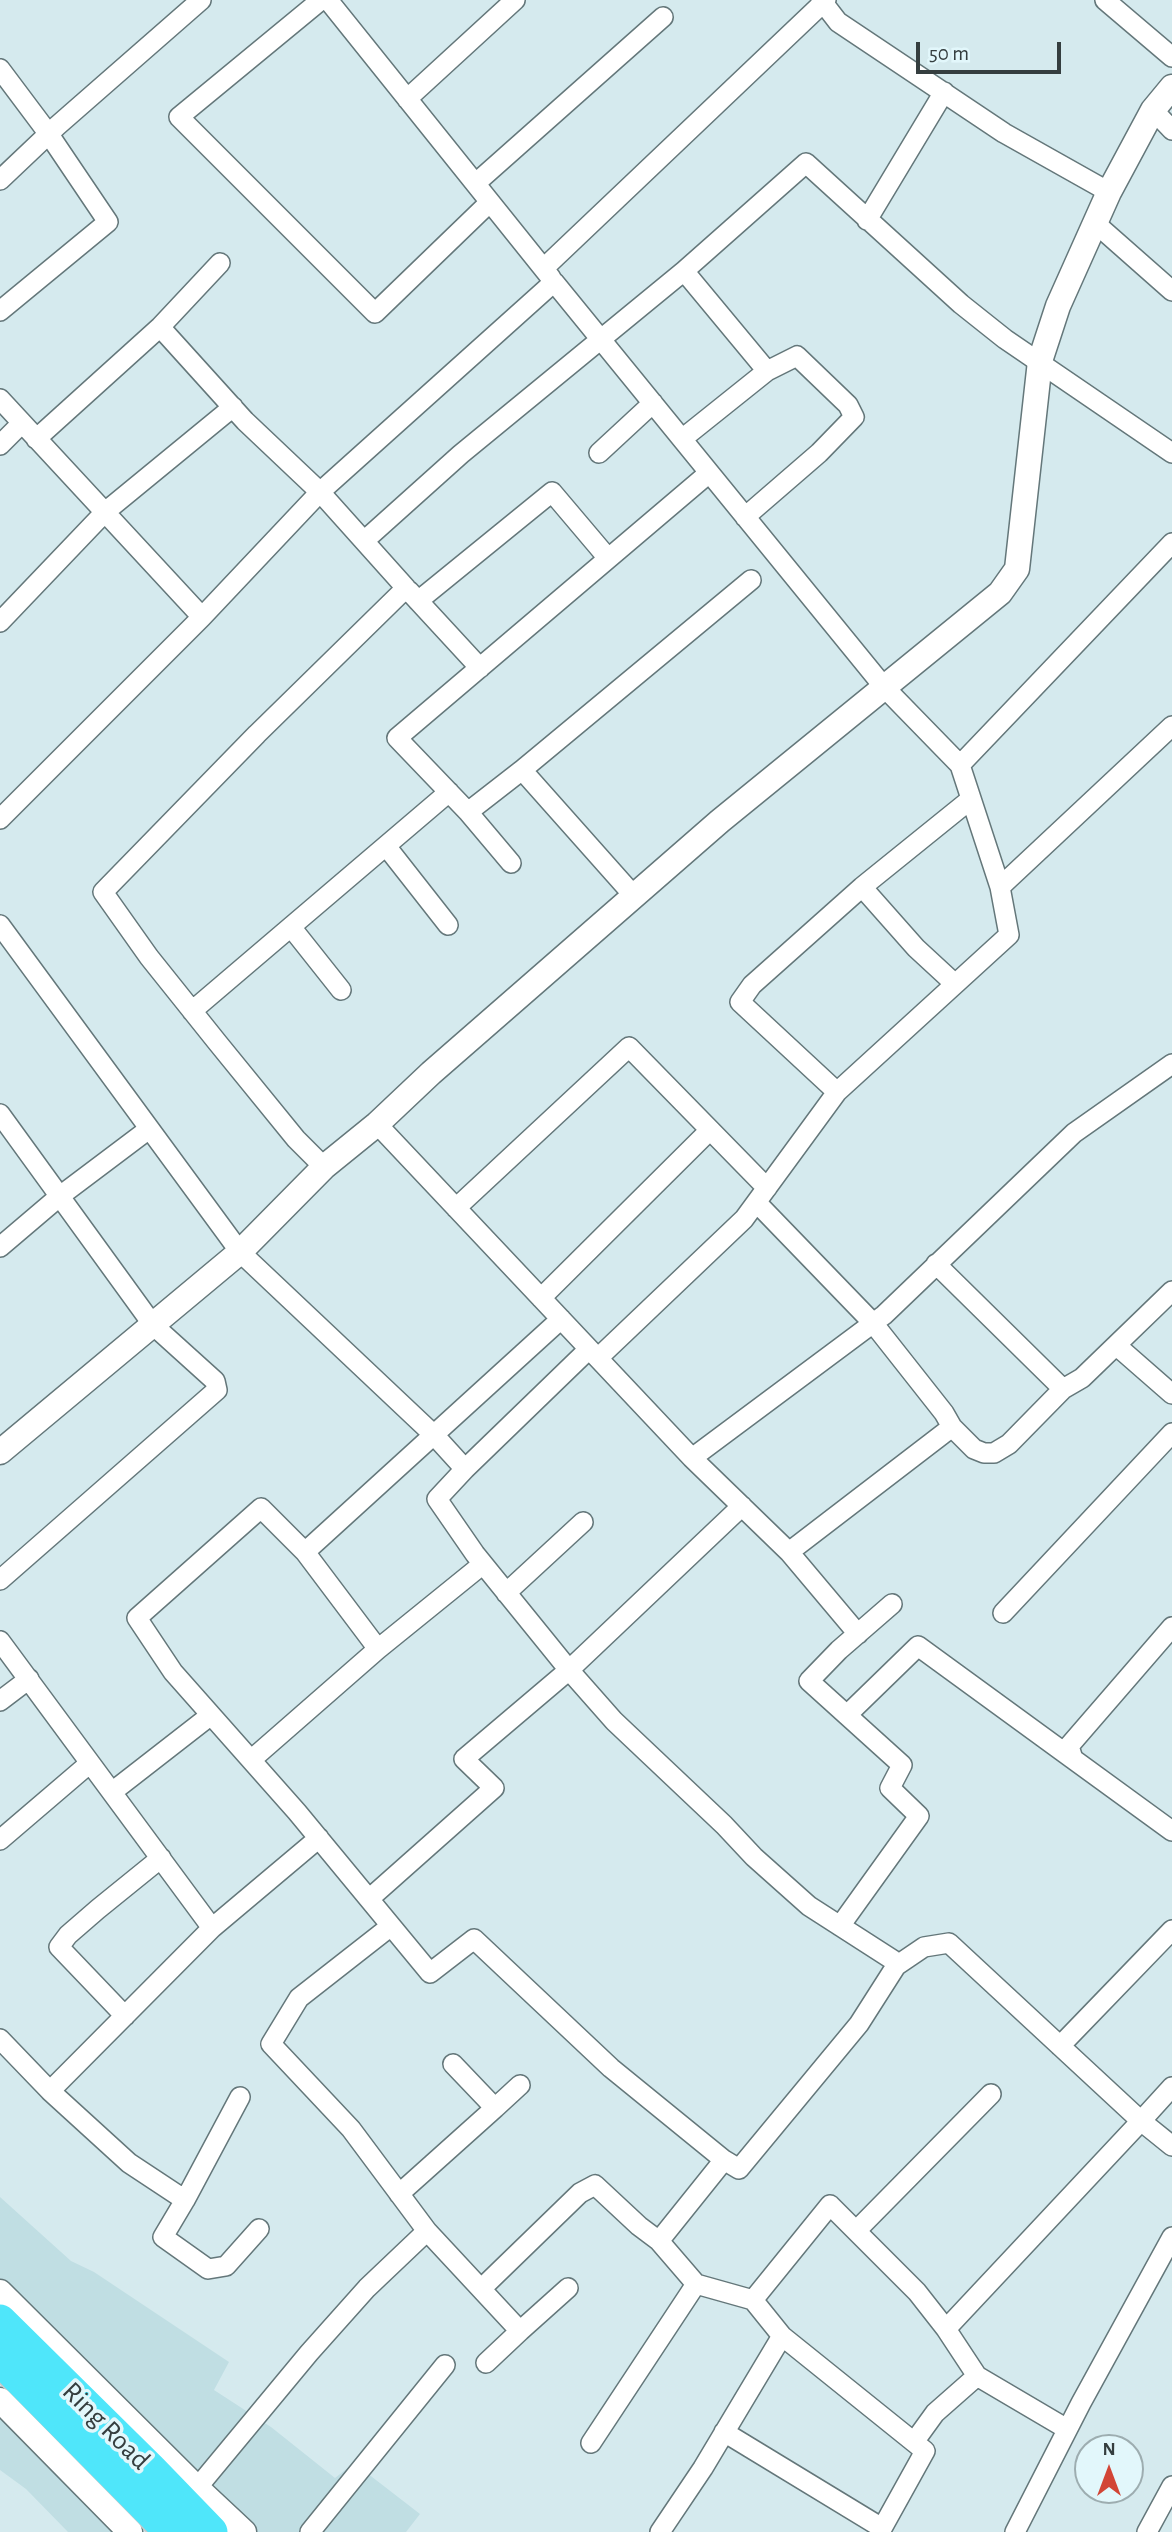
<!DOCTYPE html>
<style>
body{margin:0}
#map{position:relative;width:1172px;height:2532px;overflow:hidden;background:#d5eaee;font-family:"Alegreya Sans",sans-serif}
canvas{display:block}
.north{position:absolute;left:1074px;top:2434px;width:70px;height:70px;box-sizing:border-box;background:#e2f7fb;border:2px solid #9dadb0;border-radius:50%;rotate:0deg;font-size:19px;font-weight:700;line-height:28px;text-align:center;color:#353e3f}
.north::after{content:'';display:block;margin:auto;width:24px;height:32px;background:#d24536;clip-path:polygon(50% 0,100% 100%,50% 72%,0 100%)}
.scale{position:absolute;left:916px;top:42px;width:145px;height:32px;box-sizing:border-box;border:4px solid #353e3f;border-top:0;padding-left:9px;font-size:21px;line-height:24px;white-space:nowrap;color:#353e3f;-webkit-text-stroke:5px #e2f7fb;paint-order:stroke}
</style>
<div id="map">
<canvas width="1172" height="2532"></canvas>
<div class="north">N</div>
<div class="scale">50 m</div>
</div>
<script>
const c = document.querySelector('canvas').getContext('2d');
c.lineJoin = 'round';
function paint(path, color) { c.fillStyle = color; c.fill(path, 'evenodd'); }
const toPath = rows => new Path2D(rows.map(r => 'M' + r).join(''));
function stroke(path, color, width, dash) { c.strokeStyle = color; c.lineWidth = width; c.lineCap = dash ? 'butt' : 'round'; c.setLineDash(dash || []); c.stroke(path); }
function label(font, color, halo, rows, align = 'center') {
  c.font = font + ' "Alegreya Sans",sans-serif'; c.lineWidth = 7; c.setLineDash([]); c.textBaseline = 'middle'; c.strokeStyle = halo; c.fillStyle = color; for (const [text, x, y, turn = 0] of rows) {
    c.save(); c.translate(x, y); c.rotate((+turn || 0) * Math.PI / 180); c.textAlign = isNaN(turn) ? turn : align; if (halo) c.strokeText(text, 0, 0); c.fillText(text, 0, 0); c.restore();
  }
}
const built = toPath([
 [0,2197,71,2261,94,2272,229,2362,214,2390,271,2427,335,2478,354,2463,420,2514,406,2532,253,2532,0,2285],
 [0,2411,119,2532,68,2532,26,2489,0,2470]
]);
const minor = toPath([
 [321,0,179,117,375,313,490,202],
 [328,0,551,278],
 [821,0,838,22,1004,133,1109,192],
 [1105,0,1172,57],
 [0,69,48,133,108,222,0,311],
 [407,99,515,0],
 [1153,110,1172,130],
 [0,180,57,126,201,0],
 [476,183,663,17],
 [867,220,944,92],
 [1095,223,1172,291],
 [544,268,826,0],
 [160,327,245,421,320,492,406,588,257,734,103,892,149,957,217,1042,296,1139,324,1167],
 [0,399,202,617],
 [36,439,160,327,220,263],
 [682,439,767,371,684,271,806,163,961,304,1005,339,1172,453],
 [0,445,22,423],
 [599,453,653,403],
 [745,517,819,453,854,417,848,405,797,356,767,371],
 [364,541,461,454,684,271],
 [409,591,480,668],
 [418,601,552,492,607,557],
 [0,622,105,512,233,407],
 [960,765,1172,543],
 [522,770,468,812,397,738,709,473],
 [468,812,511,863],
 [0,819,202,617,320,492,554,282,884,687,960,765,1000,887,1172,726],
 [386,846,448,925],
 [862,887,916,948,955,984],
 [634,896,522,770,751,580],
 [0,925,240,1252,435,1436,465,1469,589,1349],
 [291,927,341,990],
 [192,1011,449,792],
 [837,1092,740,1002,752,985,862,887,971,799],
 [0,1114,153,1325,215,1381,217,1390,0,1580],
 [377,1124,692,1458,884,1315,1074,1133,1172,1064],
 [757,1203,873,1323,944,1413,952,1427,974,1449,984,1453,994,1453,1009,1444,1063,1389,1082,1378,1172,1291],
 [456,1208,629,1047,767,1188],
 [0,1247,60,1196,149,1129],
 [936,1264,1063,1389],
 [541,1298,709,1131],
 [561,1319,305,1552,261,1508,137,1618,173,1672,297,1812,430,1973,474,1939,611,2068,724,2160,659,2241,696,2284,753,2300],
 [1117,1346,1172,1394],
 [598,1358,744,1219,837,1092,1009,935,1000,887],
 [692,1458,789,1552,858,1634],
 [465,1469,437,1499,475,1554,569,1670,614,1721,724,1825,754,1857,809,1906,893,1960,896,1966,859,2024,739,2169,724,2160],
 [305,1552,378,1649],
 [789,1552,952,1427],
 [506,1593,583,1522],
 [1003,1613,1172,1433],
 [1172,1627,1069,1746,1073,1759,1172,1831],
 [0,1641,212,1928,319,1838],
 [0,1701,29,1679],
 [847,1715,918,1646,1073,1759],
 [251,1760,378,1649,483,1564],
 [112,1792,211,1715],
 [0,1840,90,1763],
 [369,1899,494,1788,464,1759,569,1670,742,1506],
 [840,1926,919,1816,890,1788,902,1765,809,1681,839,1650,892,1604],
 [896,1966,924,1947,949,1943,1141,2121,946,2329],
 [125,2016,59,1947,68,1935,98,1909,161,1858],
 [0,2039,50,2091,212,1928],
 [1060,2046,1172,1930],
 [1172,2087,1141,2121,1172,2146],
 [50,2091,129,2163,185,2200,240,2097],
 [495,2108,520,2085],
 [399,2194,495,2108,453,2064],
 [185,2200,163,2237,208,2269,226,2266,259,2229],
 [427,2231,520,2331,486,2363],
 [856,2231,991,2094],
 [481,2289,580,2193,595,2185,639,2226,659,2241],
 [520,2331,568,2288],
 [782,2336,925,2451,880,2532],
 [724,2432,882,2528],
 [914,2442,935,2413,977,2376],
 [591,2443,696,2284],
 [197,2488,309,2353,367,2288,427,2231,351,2129,271,2044,299,1998,391,1926],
 [310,2532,445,2365],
 [660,2532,703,2468,782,2336,753,2300,830,2205,917,2292,946,2329,977,2376,1067,2429],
 [1015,2532,1081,2403,1172,2237],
 [1147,2532,1172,2486]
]);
const tertiary = toPath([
 [0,1452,240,1252,324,1167,377,1124,431,1073,720,821,1000,593,1017,569,1040,361,1058,306,1109,192,1153,110,1172,87],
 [0,2292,197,2488,244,2532],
 [0,2400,130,2532]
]);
const trunk = toPath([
 [0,2321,151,2470,211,2532],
 [0,2359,171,2532]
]);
const streetNames = [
 ["Ring Road",106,2426,45]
];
paint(built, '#c0dee3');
stroke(minor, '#64777a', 22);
stroke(tertiary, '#64777a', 27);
stroke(trunk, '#c6c9c9', 36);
stroke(minor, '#fff', 19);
stroke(tertiary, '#fff', 24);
stroke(trunk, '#4fe6fa', 33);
label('28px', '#353e3f', '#e2f7fb', streetNames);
</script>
